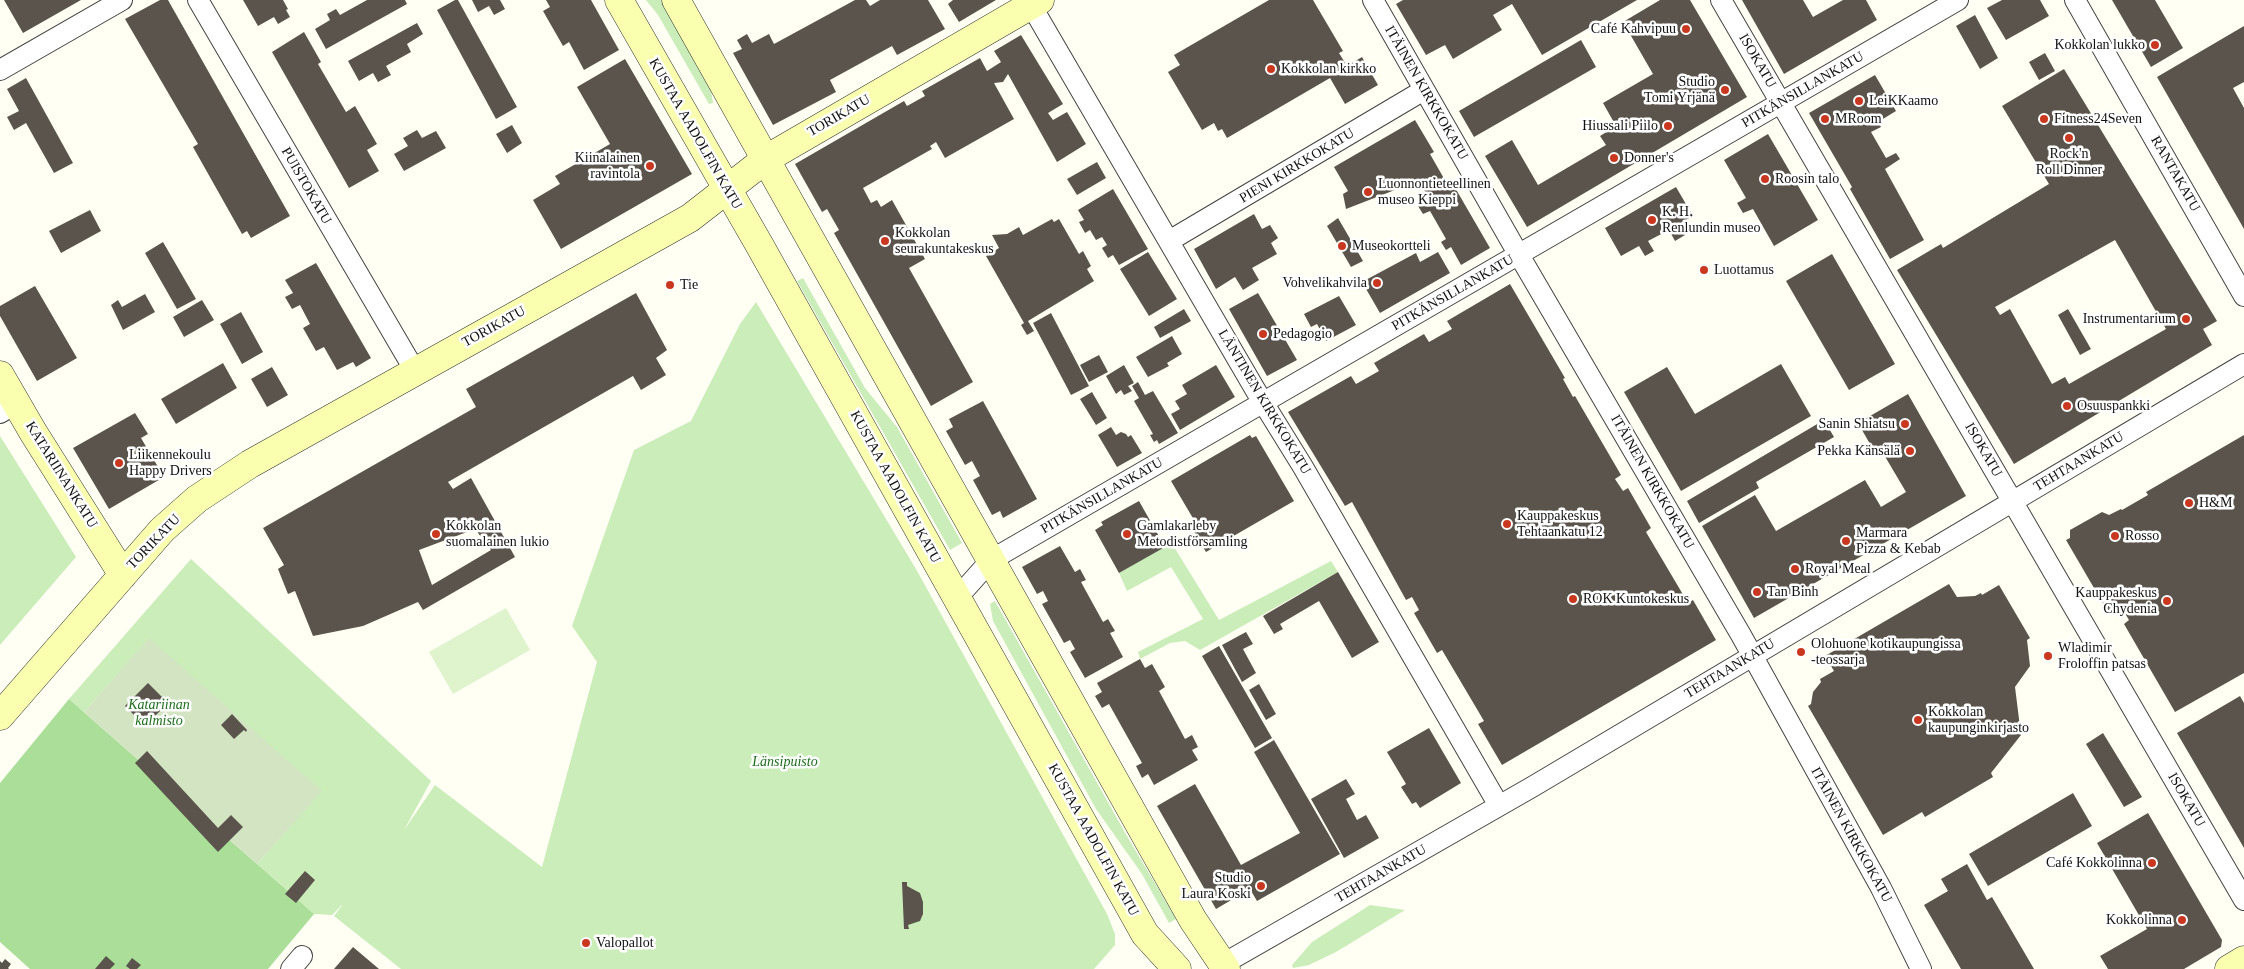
<!DOCTYPE html>
<meta charset="utf-8">
<style>
body{margin:0}
canvas{display:block;background:#fffff4}
</style>
<canvas width="2244" height="969"></canvas>
<script>
const c = document.querySelector('canvas').getContext('2d');
c.lineJoin = 'round';
function paint(path, color) { c.fillStyle = color; c.fill(path, 'evenodd'); }
const toPath = rows => new Path2D(rows.map(r => 'M' + r).join(''));
function stroke(path, color, width, dash) { c.strokeStyle = color; c.lineWidth = width; c.lineCap = dash ? 'butt' : 'round'; c.setLineDash(dash || []); c.stroke(path); }
function label(font, color, halo, rows, align = 'center') {
  c.font = font + ' Georgia,serif'; c.lineWidth = 5; c.setLineDash([]); c.textBaseline = 'middle'; c.strokeStyle = halo; c.fillStyle = color; for (const [text, x, y, turn = 0] of rows) {
    c.save(); c.translate(x, y); c.rotate((+turn || 0) * Math.PI / 180); c.textAlign = isNaN(turn) ? turn : align; if (halo) c.strokeText(text, 0, 0); c.fillText(text, 0, 0); c.restore();
  }
}
const green = toPath([
 [646,0,661,0,710,85,713,103,709,104,658,15],
 [803,278,865,388,897,427,962,543,950,550,797,281],
 [756,302,916,569,1107,914,1115,934,1115,945,1094,969,401,969,334,916,344,903,332,915,314,914,257,864,321,791,149,639,84,712,69,699,191,559,431,781,404,830,435,785,542,867,597,662,572,626,634,450,691,421,740,324],
 [0,436,76,557,0,645],
 [1171,542,1219,620,1331,561,1338,572,1200,650,1185,641,1170,643,1140,659,1138,652,1203,619,1171,567,1127,591,1119,573],
 [995,601,1127,836,1176,919,1169,923,1142,874,1096,809,993,621,990,604],
 [1370,905,1405,910,1336,952,1309,965,1293,968,1292,965,1312,942]
]);
const forest = toPath([
 [69,699,314,914,268,969,30,969,0,942,0,783]
]);
const cemetery = toPath([
 [149,638,322,791,257,864,84,712]
]);
const pitch = toPath([
 [506,608,530,650,453,694,429,652]
]);
const building = toPath([
 [4,0,81,0,23,33],
 [160,0,168,0,290,216,251,238,247,231,242,234,193,147,198,144,125,19],
 [243,0,283,0,288,9,286,10,290,17,278,24,274,17,258,26],
 [367,0,405,0,407,4,326,49,315,29,330,20,327,14,336,9,340,15],
 [455,0,458,0,517,107,496,119,437,10],
 [472,0,500,0,505,9,494,15,489,6,478,12],
 [546,0,591,0,619,50,584,70,569,42,563,46,543,11,550,7],
 [855,0,866,0,870,6,880,0,928,0,945,29,897,55,892,46,830,80,836,92,773,125,733,53,742,49,737,40,747,34,752,43,769,34,774,44],
 [953,0,996,0,959,22,948,4],
 [1269,0,1313,0,1343,51,1339,53,1347,66,1362,57,1378,85,1345,104,1330,78,1227,138,1222,129,1218,131,1214,123,1202,130,1168,72,1180,65,1174,55],
 [1403,0,1637,0,1542,55,1512,4,1493,15,1502,30,1453,59,1445,45,1426,55,1396,4],
 [1660,0,1690,0,1747,97,1527,227,1485,156,1512,140,1538,185,1606,145,1600,136,1616,126,1603,103,1653,74,1623,22],
 [1742,0,1803,0,1813,17,1843,0,1866,0,1877,20,1784,74],
 [2002,0,2040,0,2049,16,2006,40,1987,8],
 [2112,0,2155,0,2183,48,2151,67],
 [1975,15,1998,58,1980,69,1956,26],
 [417,23,423,34,407,44,411,52,386,66,391,75,378,82,373,73,359,81,348,61],
 [2244,26,2244,82,2233,88,2244,108,2244,229,2157,77],
 [304,32,321,62,318,64,346,112,355,106,377,144,367,150,379,171,349,188,272,52],
 [1021,35,1063,104,1048,113,1053,120,1067,112,1086,144,1057,162,1008,74,1003,82,994,83,1014,119,945,158,936,142,930,146,932,149,863,188,871,203,877,200,881,207,892,200,925,259,909,268,973,382,931,406,834,233,839,230,827,209,822,212,795,164,904,101,907,106,925,96,922,91,980,58,987,71,1001,62,994,51],
 [1581,40,1596,67,1474,137,1459,111],
 [2045,53,2055,71,2039,80,2029,62],
 [625,59,692,174,561,249,533,200,560,184,555,176,610,144,577,87],
 [2064,69,2217,321,2203,329,2212,345,2014,464,1897,270,1941,244,1943,248,2049,184,2002,106],
 [2115,240,2166,329,2069,384,2065,377,2052,384,2010,309,2000,315,1995,307],
 [1875,75,1896,111,1878,122,1881,127,1871,132,1886,158,1896,153,1900,159,1885,169,1924,240,1890,259,1850,189,1852,187,1809,113],
 [26,78,73,163,54,173,26,123,14,130,7,117,19,111,7,89],
 [1415,120,1434,152,1430,154,1446,182,1450,179,1490,248,1461,265,1451,247,1446,250,1441,242,1446,239,1430,211,1423,214,1418,206,1425,202,1421,196,1426,193,1418,181,1346,209,1343,194,1348,191,1334,167],
 [512,125,522,143,507,153,496,134],
 [417,130,422,138,436,131,446,148,404,171,394,154,408,146,403,138],
 [1768,134,1818,220,1774,246,1753,209,1743,213,1737,203,1746,198,1724,160],
 [1097,162,1106,178,1077,195,1067,179],
 [1676,187,1693,216,1679,224,1685,235,1675,241,1669,230,1648,241,1654,251,1645,256,1639,246,1621,256,1605,228],
 [1113,189,1148,249,1119,265,1113,255,1108,258,1102,248,1107,245,1102,237,1096,240,1090,230,1085,233,1079,222,1084,220,1078,210],
 [90,210,101,231,61,253,49,231],
 [1254,214,1262,229,1270,225,1278,238,1271,243,1277,254,1252,268,1259,280,1243,290,1235,277,1216,289,1194,249],
 [1338,218,1363,261,1351,267,1327,226],
 [1052,219,1054,222,1059,219,1079,254,1083,251,1091,266,1087,269,1094,281,1028,321,1034,331,1027,335,1021,325,1024,323,986,256,999,248,992,235,1007,234,1019,227,1023,235],
 [163,242,196,299,177,309,145,253],
 [1148,252,1177,299,1149,316,1120,269],
 [1438,252,1450,273,1380,313,1362,282,1416,253,1420,262],
 [1832,254,1895,364,1849,390,1786,281],
 [316,263,371,358,356,367,353,362,337,370,324,347,316,351,303,328,310,324,300,305,292,309,285,297,293,293,285,280],
 [1510,284,1565,378,1563,379,1573,397,1575,396,1621,475,1615,479,1623,491,1628,488,1651,528,1646,532,1688,603,1693,600,1716,640,1502,765,1478,724,1484,721,1442,650,1437,653,1414,613,1419,610,1412,597,1406,600,1352,502,1345,506,1288,412,1351,376,1356,384,1379,371,1374,363,1424,334,1429,342,1452,329,1447,321],
 [35,286,77,358,37,381,0,316,0,306],
 [636,293,667,350,656,358,666,375,641,390,633,376,448,482,453,489,471,478,515,557,423,610,418,602,363,626,313,636,295,591,288,594,278,569,284,565,263,528,476,407,466,389],
 [475,529,491,550,432,585,419,550],
 [1258,293,1297,360,1267,376,1229,309],
 [145,294,155,312,123,330,111,305,118,300,122,307],
 [1339,296,1356,325,1326,341,1317,324,1311,327,1304,314],
 [202,300,214,320,184,337,173,317],
 [1184,309,1191,321,1160,338,1154,327],
 [2068,309,2091,349,2080,355,2058,315],
 [241,312,263,352,242,364,220,324],
 [1051,313,1089,386,1071,395,1033,323],
 [1172,336,1182,354,1167,363,1169,366,1148,377,1136,357],
 [1099,355,1108,372,1089,382,1080,365],
 [223,363,237,388,176,424,161,399],
 [1781,364,1811,416,1681,491,1624,392,1667,367,1695,414],
 [1124,365,1134,383,1128,386,1132,391,1124,395,1121,390,1116,394,1106,376],
 [1216,365,1235,397,1180,430,1171,414,1180,409,1175,401,1187,394,1182,385],
 [272,367,288,395,267,407,251,379],
 [1138,382,1145,395,1153,391,1178,433,1159,444,1157,440,1154,442,1150,435,1153,434,1134,401,1139,398,1132,386],
 [1092,392,1107,418,1096,425,1080,399],
 [1908,394,1966,496,1754,618,1702,526,1755,495,1776,531,1865,480,1881,507,1906,492,1880,448,1874,451,1858,423],
 [983,401,1037,499,1003,518,1000,511,992,515,973,480,980,476,972,461,965,465,946,431,953,427,949,419],
 [135,413,148,434,141,438,164,477,109,509,73,448],
 [1824,420,1834,437,1756,482,1759,488,1699,523,1687,501],
 [1111,427,1116,435,1121,432,1126,434,1128,437,1131,435,1142,453,1117,467,1098,435],
 [1250,435,1252,438,1256,436,1294,501,1206,552,1189,523,1194,520,1171,481],
 [2244,435,2244,673,2175,712,2124,624,2129,620,2120,605,2108,612,2066,540,2070,538,2070,530,2102,512,2109,515,2121,509,2122,510,2148,495,2146,492],
 [1139,501,1165,547,1119,573,1095,530,1103,525,1101,522],
 [1060,546,1075,572,1080,569,1086,580,1081,582,1103,622,1108,619,1115,631,1110,633,1123,657,1085,678,1070,652,1075,649,1070,640,1064,643,1042,604,1048,601,1043,591,1037,594,1022,567],
 [1338,572,1379,642,1352,658,1319,601,1280,624,1283,629,1274,634,1263,616],
 [1949,584,1957,597,1975,596,1981,593,1982,595,1999,585,2030,638,2027,640,2030,666,2015,687,2021,735,1991,773,1993,777,1925,817,1922,812,1883,835,1808,706,1811,704,1813,692,1821,682,1820,679,1834,671,1825,656],
 [1246,632,1253,644,1243,649,1256,673,1242,682,1222,645],
 [1219,646,1272,738,1255,748,1202,656],
 [1140,659,1145,668,1152,664,1165,687,1159,691,1185,739,1192,735,1198,747,1192,750,1198,760,1154,785,1148,774,1142,778,1136,766,1142,763,1109,704,1102,708,1095,696,1102,692,1097,683],
 [148,683,168,703,145,726,125,706],
 [1259,684,1276,714,1266,720,1249,690],
 [2240,696,2244,703,2244,848,2177,733],
 [232,714,247,730,246,732,244,730,234,739,221,725],
 [1429,728,1461,783,1420,808,1416,802,1412,804,1401,787,1406,784,1387,752],
 [2103,733,2142,797,2124,807,2086,744],
 [1274,740,1340,854,1257,901,1250,889,1216,909,1157,806,1195,784,1241,865,1300,833,1254,752],
 [147,751,218,828,231,815,243,827,218,852,135,763],
 [1346,779,1355,794,1346,799,1357,820,1366,815,1379,838,1344,858,1311,799],
 [2073,793,2092,826,1988,886,1969,854],
 [2148,813,2222,940,2221,947,2184,969,2108,969,2100,956,2147,929,2097,843],
 [1967,864,1987,900,1992,897,2034,969,1961,969,1924,905,1948,891,1941,879],
 [305,871,315,880,296,903,285,894],
 [902,882,907,882,907,886,920,893,923,902,923,914,920,921,908,925,909,929,904,929],
 [353,947,379,969,334,969],
 [106,956,115,964,110,969,95,969],
 [132,958,141,965,137,969,130,969,126,966],
 [5,959,11,964,8,968,9,969,0,969,0,961,2,963]
]);
const street = toPath([
 [198,0,415,371],
 [1028,0,1256,391,1303,467,1498,804],
 [1373,0,1512,243,1741,635,1881,888,1921,969],
 [1721,0,2244,900],
 [2075,0,2244,296],
 [0,70,122,0],
 [1169,241,1424,90],
 [0,413,17,403],
 [957,598,991,560,1958,0],
 [1223,964,1532,787,2244,364],
 [291,969,302,956]
]);
const secondary = toPath([
 [619,0,760,246,1145,934,1177,969],
 [676,0,1193,920,1226,969],
 [0,375,33,432,123,575],
 [0,716,162,530,197,499,250,464,690,218,766,159,1040,0],
 [2229,969,2244,960]
]);
const markers = [
 [1686,29,5,"#ca371f"],
 [2155,45,5,"#ca371f"],
 [1271,69,5,"#ca371f"],
 [1725,90,5,"#ca371f"],
 [1859,101,5,"#ca371f"],
 [1825,119,5,"#ca371f"],
 [2044,119,5,"#ca371f"],
 [1668,126,5,"#ca371f"],
 [2069,138,5,"#ca371f"],
 [1614,158,5,"#ca371f"],
 [650,166,5,"#ca371f"],
 [1765,179,5,"#ca371f"],
 [1368,192,5,"#ca371f"],
 [1652,220,5,"#ca371f"],
 [885,241,5,"#ca371f"],
 [1342,246,5,"#ca371f"],
 [1704,270,5,"#ca371f"],
 [1377,283,5,"#ca371f"],
 [670,285,5,"#ca371f"],
 [2186,319,5,"#ca371f"],
 [1263,334,5,"#ca371f"],
 [2067,406,5,"#ca371f"],
 [1905,424,5,"#ca371f"],
 [1910,451,5,"#ca371f"],
 [119,463,5,"#ca371f"],
 [2189,503,5,"#ca371f"],
 [1507,524,5,"#ca371f"],
 [436,534,5,"#ca371f"],
 [1127,534,5,"#ca371f"],
 [2115,536,5,"#ca371f"],
 [1846,541,5,"#ca371f"],
 [1795,569,5,"#ca371f"],
 [1757,592,5,"#ca371f"],
 [1573,599,5,"#ca371f"],
 [2167,601,5,"#ca371f"],
 [1801,652,5,"#ca371f"],
 [2048,656,5,"#ca371f"],
 [1918,720,5,"#ca371f"],
 [2152,863,5,"#ca371f"],
 [1261,886,5,"#ca371f"],
 [2182,920,5,"#ca371f"],
 [586,943,5,"#ca371f"]
];
const poiNames = [
 ["Café Kahvipuu",1676,29,"right"],
 ["Kokkolan lukko",2145,45,"right"],
 ["Kokkolan kirkko",1281,69],
 ["Studio",1715,82,"right"],
 ["Tomi Yrjänä",1715,98,"right"],
 ["LeiKKaamo",1869,101],
 ["MRoom",1835,119],
 ["Fitness24Seven",2054,119],
 ["Hiussali Piilo",1658,126,"right"],
 ["Rock'n",2069,154,"center"],
 ["Roll Dinner",2069,170,"center"],
 ["Kiinalainen",640,158,"right"],
 ["ravintola",640,174,"right"],
 ["Donner's",1624,158],
 ["Roosin talo",1775,179],
 ["Luonnontieteellinen",1378,184],
 ["museo Kieppi",1378,200],
 ["K. H.",1662,212],
 ["Renlundin museo",1662,228],
 ["Kokkolan",895,233],
 ["seurakuntakeskus",895,249],
 ["Museokortteli",1352,246],
 ["Luottamus",1714,270],
 ["Vohvelikahvila",1367,283,"right"],
 ["Tie",680,285],
 ["Instrumentarium",2176,319,"right"],
 ["Pedagogio",1273,334],
 ["Osuuspankki",2077,406],
 ["Sanin Shiatsu",1895,424,"right"],
 ["Pekka Känsälä",1900,451,"right"],
 ["Liikennekoulu",129,455],
 ["Happy Drivers",129,471],
 ["H&M",2199,503],
 ["Kauppakeskus",1517,516],
 ["Tehtaankatu 12",1517,532],
 ["Kokkolan",446,526],
 ["suomalainen lukio",446,542],
 ["Gamlakarleby",1137,526],
 ["Metodistförsamling",1137,542],
 ["Marmara",1856,533],
 ["Pizza & Kebab",1856,549],
 ["Rosso",2125,536],
 ["Royal Meal",1805,569],
 ["Tan Binh",1767,592],
 ["Kauppakeskus",2157,593,"right"],
 ["Chydenia",2157,609,"right"],
 ["ROK Kuntokeskus",1583,599],
 ["Olohuone kotikaupungissa",1811,644],
 ["-teossarja",1811,660],
 ["Wladimir",2058,648],
 ["Froloffin patsas",2058,664],
 ["Kokkolan",1928,712],
 ["kaupunginkirjasto",1928,728],
 ["Café Kokkolinna",2142,863,"right"],
 ["Studio",1251,878,"right"],
 ["Laura Koski",1251,894,"right"],
 ["Kokkolinna",2172,920,"right"],
 ["Valopallot",596,943]
];
const streetNames = [
 ["ISOKATU",1757,61,60],
 ["PITKÄNSILLANKATU",1803,90,-30],
 ["ITÄINEN KIRKKOKATU",1426,93,60],
 ["TORIKATU",839,116,-30],
 ["KUSTAA AADOLFIN KATU",695,134,60],
 ["PIENI KIRKKOKATU",1297,166,-31],
 ["RANTAKATU",2175,174,60],
 ["PUISTOKATU",306,186,60],
 ["PITKÄNSILLANKATU",1453,293,-30],
 ["TORIKATU",494,327,-29],
 ["LÄNTINEN KIRKKOKATU",1264,402,59],
 ["ISOKATU",1983,450,60],
 ["TEHTAANKATU",2079,462,-31],
 ["KATARIINANKATU",61,475,58],
 ["ITÄINEN KIRKKOKATU",1652,482,60],
 ["KUSTAA AADOLFIN KATU",895,487,61],
 ["PITKÄNSILLANKATU",1102,496,-30],
 ["TORIKATU",154,542,-46],
 ["TEHTAANKATU",1730,669,-31],
 ["ISOKATU",2186,800,60],
 ["ITÄINEN KIRKKOKATU",1851,835,61],
 ["KUSTAA AADOLFIN KATU",1093,840,61],
 ["TEHTAANKATU",1381,874,-30]
];
const parkNames = [
 ["Katariinan",159,705],
 ["kalmisto",159,721],
 ["Länsipuisto",785,762]
];
paint(green, '#cbedba');
paint(forest, '#abdf99');
paint(cemetery, '#d3e4c2');
paint(pitch, '#dff3cd');
paint(building, '#5a544c');
stroke(street, '#444', 22);
stroke(secondary, '#333', 29);
stroke(street, '#fff', 20);
stroke(secondary, '#f9ffaf', 28);
for (const [x, y, r, color] of markers) { const dot = new Path2D(); dot.arc(x, y, r, 0, 2 * Math.PI); c.fillStyle = color; c.fill(dot); stroke(dot, '#fff', 2); }
label('14px', '#111', '#fff', poiNames, 'left');
label('14px', '#111', '#fff', streetNames);
label('italic 14px', '#1d6e1c', '#fff', parkNames);
</script>
